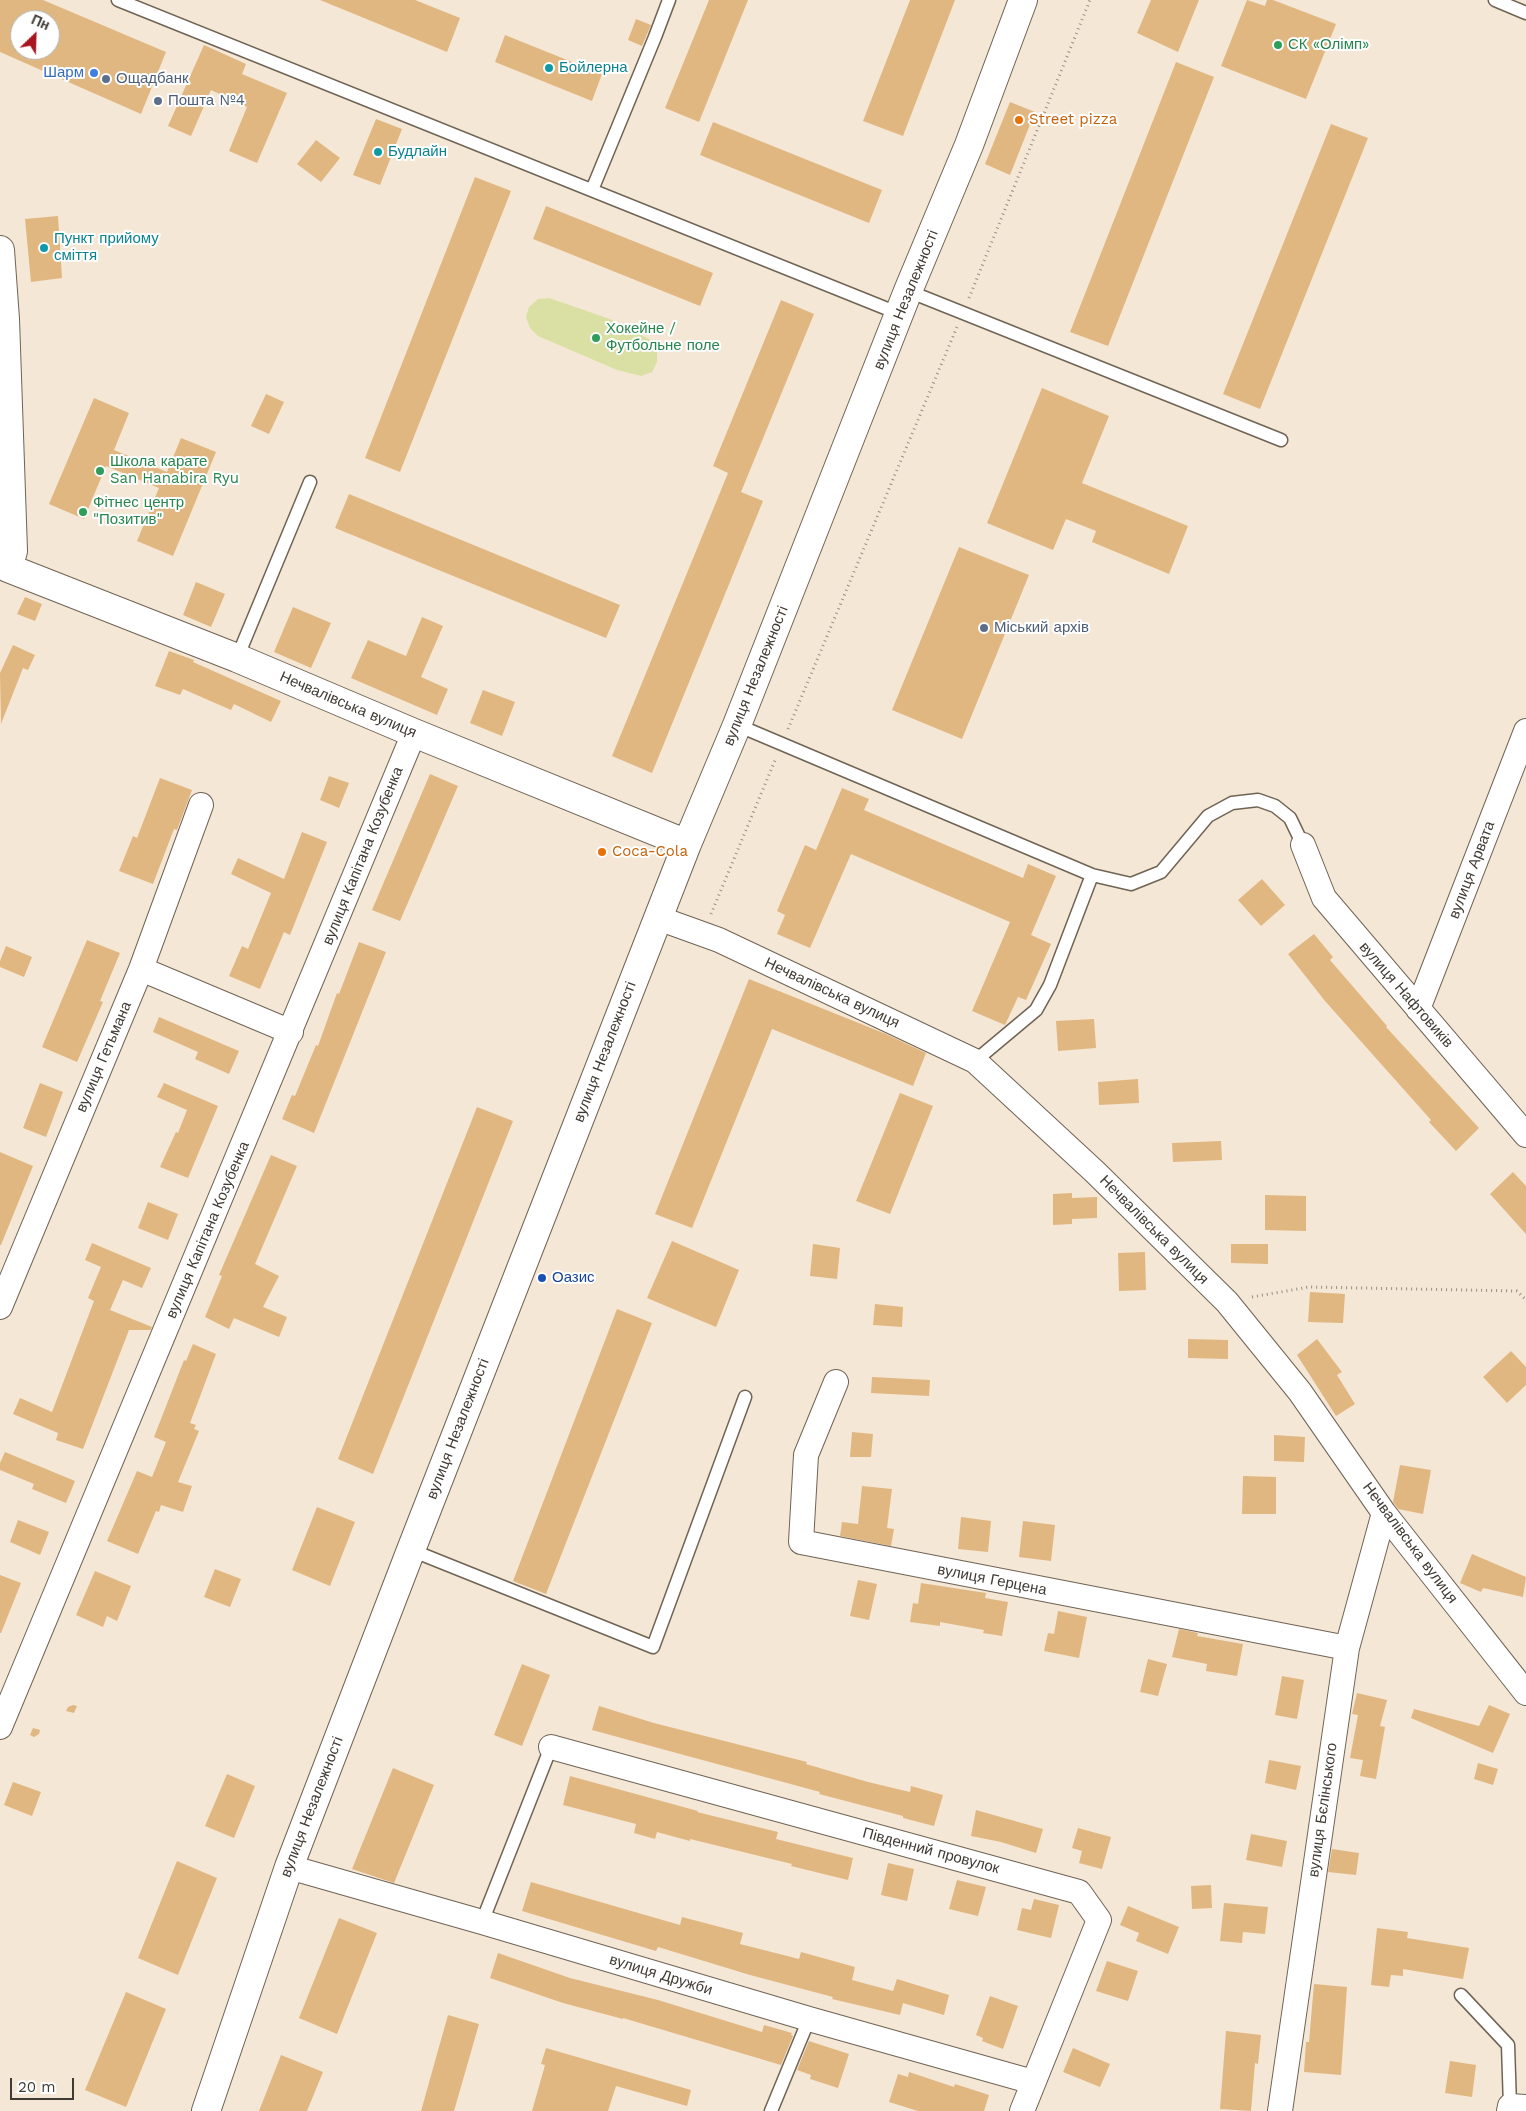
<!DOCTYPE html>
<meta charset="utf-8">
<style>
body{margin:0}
#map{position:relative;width:1526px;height:2111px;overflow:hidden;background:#f5e7d6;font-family:"Work Sans",sans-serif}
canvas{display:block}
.north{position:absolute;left:10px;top:10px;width:50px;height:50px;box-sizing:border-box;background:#fff;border:1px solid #b3b1ae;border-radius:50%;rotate:24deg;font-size:14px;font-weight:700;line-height:20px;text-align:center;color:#403b34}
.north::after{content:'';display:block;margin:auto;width:18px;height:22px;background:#a91421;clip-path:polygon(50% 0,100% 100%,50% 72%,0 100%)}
.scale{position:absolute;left:10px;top:2078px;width:64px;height:22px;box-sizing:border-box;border:2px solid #403b34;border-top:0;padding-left:6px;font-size:15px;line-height:18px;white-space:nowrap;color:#403b34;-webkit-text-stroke:4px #fff;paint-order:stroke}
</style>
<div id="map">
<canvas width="1526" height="2111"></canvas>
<div class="north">Пн</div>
<div class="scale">20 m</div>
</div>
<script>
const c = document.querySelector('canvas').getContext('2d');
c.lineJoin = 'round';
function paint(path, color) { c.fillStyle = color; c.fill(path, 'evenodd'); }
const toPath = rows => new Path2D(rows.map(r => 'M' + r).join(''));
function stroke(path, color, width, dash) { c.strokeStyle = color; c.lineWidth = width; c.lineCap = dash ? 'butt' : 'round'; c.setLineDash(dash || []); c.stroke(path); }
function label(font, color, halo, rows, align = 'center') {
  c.font = font + ' "Work Sans",sans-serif'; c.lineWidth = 4; c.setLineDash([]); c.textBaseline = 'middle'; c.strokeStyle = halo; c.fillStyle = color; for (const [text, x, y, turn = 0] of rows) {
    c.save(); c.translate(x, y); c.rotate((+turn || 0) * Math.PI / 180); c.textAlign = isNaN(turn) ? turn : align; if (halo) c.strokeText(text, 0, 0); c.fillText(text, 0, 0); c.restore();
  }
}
const green = toPath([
 [549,298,610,319,653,341,657,351,657,362,652,372,641,376,617,370,538,336,530,328,526,317,529,307,538,299]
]);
const building = toPath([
 [0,0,43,0,166,52,141,114,0,52],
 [20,20,50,20,50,50,20,50],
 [320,0,415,0,460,18,447,52],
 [709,0,748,0,699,122,665,108],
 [910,0,955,0,903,136,863,121],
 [1151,0,1199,0,1178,52,1137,33],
 [1247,0,1265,6,1267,0,1273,0,1336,24,1306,99,1221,66],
 [636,19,651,25,642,46,628,40],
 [505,35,602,74,592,101,495,62],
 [204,45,246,64,242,74,287,93,257,163,229,151,247,107,211,90,191,136,168,126],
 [1176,62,1214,77,1108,346,1070,332],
 [1010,102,1035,112,1010,175,985,164],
 [376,119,402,129,380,185,353,175],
 [713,122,882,190,869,223,700,155],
 [1331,124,1368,138,1260,409,1223,394],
 [316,140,340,158,321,182,297,164],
 [475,177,511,191,400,472,365,458],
 [546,206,713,273,700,306,533,239],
 [58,216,62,278,31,282,25,219],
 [781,300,814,314,741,492,763,501,652,773,612,756,728,473,713,466],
 [1042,388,1109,416,1082,483,1188,526,1169,574,1092,542,1096,531,1066,519,1053,550,987,523],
 [266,394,284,402,269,434,251,426],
 [94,398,129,413,114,450,167,472,181,438,216,452,173,556,137,541,159,488,106,466,84,519,49,504],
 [349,494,620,605,606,638,335,528],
 [959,547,1029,575,962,739,892,710],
 [196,582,225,594,211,627,183,615],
 [25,597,42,604,35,621,17,614],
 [293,607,331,623,311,668,274,652],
 [422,617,443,626,421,677,448,689,437,715,351,678,368,640,406,656],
 [13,645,35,655,28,670,23,668,1,724,0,673],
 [169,651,194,660,193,662,281,701,271,722,234,704,231,710,183,689,180,695,155,686],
 [483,690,515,702,502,736,470,723],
 [430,774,458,786,400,921,372,910],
 [329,776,349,783,339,808,320,800],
 [160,778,192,790,177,830,174,829,153,884,119,871,133,836,137,838],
 [842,788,869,799,864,810,1023,878,1028,864,1056,876,1031,935,1051,944,1026,1000,1018,997,1005,1025,972,1011,1010,922,851,854,810,948,777,934,785,915,777,911,805,845,816,850],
 [302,832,327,842,290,935,284,932,260,989,229,976,242,946,248,949,271,893,231,874,238,858,284,879],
 [1262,879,1285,905,1261,926,1238,900],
 [1314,934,1333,957,1330,960,1387,1026,1386,1027,1479,1128,1456,1151,1429,1122,1431,1120,1325,1001,1288,954],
 [87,940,120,953,100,1001,103,1002,77,1062,42,1047],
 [359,942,386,952,314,1133,282,1119,292,1095,295,1096,316,1045,318,1046,337,993,339,994],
 [6,946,32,957,24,977,0,967,0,961],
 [749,979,886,1034,926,1053,913,1086,772,1029,692,1228,655,1214],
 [159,1017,239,1051,229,1074,195,1059,198,1052,153,1032],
 [1094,1019,1096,1048,1058,1051,1056,1021],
 [1138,1079,1139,1103,1099,1105,1098,1082],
 [40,1083,63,1092,46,1137,23,1128],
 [164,1083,218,1106,188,1178,160,1167,176,1132,178,1133,187,1110,157,1097],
 [900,1093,933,1106,890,1214,856,1201],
 [477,1107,513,1121,373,1474,338,1459],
 [1221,1141,1222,1160,1173,1162,1172,1143],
 [0,1152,33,1166,1,1245,0,1245],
 [271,1155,297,1166,255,1264,279,1276,263,1307,287,1317,279,1337,234,1318,229,1329,205,1317,222,1276,219,1275],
 [1513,1172,1526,1186,1526,1234,1490,1194],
 [1072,1193,1072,1198,1097,1197,1097,1218,1072,1219,1072,1224,1053,1225,1053,1194],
 [1265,1195,1306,1196,1306,1231,1265,1230],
 [148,1202,178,1214,168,1240,138,1228],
 [672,1241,739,1270,716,1327,647,1298],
 [92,1243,151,1268,142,1288,123,1280,110,1310,152,1327,151,1330,129,1330,83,1449,56,1440,58,1433,13,1414,20,1398,52,1412,94,1301,88,1298,101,1267,85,1260],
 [813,1244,840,1248,837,1279,810,1276],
 [1231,1244,1268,1244,1268,1264,1231,1263],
 [1145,1252,1146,1290,1119,1291,1118,1253],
 [1310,1292,1345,1294,1343,1323,1308,1322],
 [875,1304,903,1307,902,1327,873,1325],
 [617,1309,652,1323,546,1594,513,1581],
 [1188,1339,1228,1340,1228,1359,1188,1358],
 [1317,1339,1342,1372,1337,1375,1355,1404,1336,1416,1297,1355],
 [193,1344,216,1354,190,1423,196,1425,194,1429,199,1431,178,1482,192,1486,183,1512,161,1505,159,1512,156,1511,138,1554,107,1541,137,1471,152,1477,166,1442,154,1437,184,1360,186,1361],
 [1511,1351,1526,1367,1526,1385,1507,1403,1483,1377],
 [872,1377,930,1380,929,1396,871,1393],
 [852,1432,873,1434,871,1457,850,1457],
 [1274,1435,1305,1437,1304,1462,1274,1461],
 [5,1452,75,1481,66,1503,32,1489,34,1484,0,1470,0,1463],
 [1400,1465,1431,1470,1423,1514,1398,1509,1393,1502],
 [1243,1476,1276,1477,1276,1514,1242,1514],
 [862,1486,892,1489,887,1528,894,1529,891,1546,840,1536,842,1522,858,1524],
 [317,1507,355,1522,330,1586,292,1570],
 [961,1517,991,1521,988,1552,958,1549],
 [18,1520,49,1532,40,1555,10,1542],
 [1023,1521,1055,1525,1051,1561,1019,1557],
 [1472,1554,1526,1577,1523,1597,1483,1588,1481,1592,1460,1583],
 [215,1569,241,1579,230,1607,204,1597],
 [95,1571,131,1586,117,1621,107,1616,103,1627,76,1615],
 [0,1575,21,1583,1,1633,0,1633],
 [858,1580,877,1584,869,1620,850,1616],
 [921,1583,986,1593,985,1598,1008,1602,1002,1636,983,1633,984,1630,940,1622,940,1626,910,1622,913,1603,918,1604],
 [1058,1611,1087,1617,1079,1658,1044,1651,1048,1633,1054,1634],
 [1179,1629,1198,1633,1197,1636,1243,1644,1237,1676,1206,1671,1207,1664,1172,1657],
 [1148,1659,1167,1664,1158,1696,1140,1692],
 [522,1664,550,1675,522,1746,494,1735],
 [1282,1676,1304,1680,1297,1719,1275,1715],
 [1357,1693,1387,1700,1380,1726,1385,1727,1376,1779,1360,1776,1363,1760,1350,1758,1358,1715,1352,1714],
 [73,1705,77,1706,74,1713,66,1711,68,1707],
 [1489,1705,1510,1714,1493,1753,1411,1718,1414,1709,1479,1726],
 [599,1706,654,1723,807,1762,806,1764,868,1782,910,1792,911,1786,943,1795,934,1826,903,1818,903,1816,819,1794,820,1792,592,1730],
 [33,1728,40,1730,39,1734,34,1737,30,1735],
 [1269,1760,1301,1766,1296,1790,1265,1783],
 [1478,1763,1498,1769,1493,1785,1474,1779],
 [393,1768,434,1785,394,1883,352,1869],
 [227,1774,255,1786,234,1838,205,1826],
 [570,1776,698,1811,697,1812,778,1832,776,1839,853,1858,848,1880,791,1866,792,1864,690,1839,690,1841,657,1832,655,1839,634,1833,636,1824,563,1805],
 [13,1782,41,1792,32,1816,4,1805],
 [976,1810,1043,1829,1036,1853,1001,1842,971,1836],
 [1078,1828,1111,1837,1102,1869,1079,1863,1082,1851,1072,1848],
 [1251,1834,1287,1841,1282,1867,1246,1860],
 [1332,1849,1359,1853,1356,1875,1328,1872],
 [177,1861,217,1878,178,1975,138,1958],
 [888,1863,914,1869,907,1901,881,1895],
 [957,1880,986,1887,978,1916,949,1909],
 [531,1882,680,1925,682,1917,743,1933,740,1944,799,1959,801,1952,855,1967,852,1980,893,1991,897,1979,949,1995,944,2015,903,2003,900,2015,832,1999,833,1997,750,1975,658,1947,656,1951,522,1911],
 [1211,1885,1212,1908,1192,1909,1191,1886],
 [1034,1899,1059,1905,1051,1938,1017,1930,1022,1908,1031,1910],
 [1224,1903,1268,1907,1265,1934,1243,1932,1242,1943,1220,1941],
 [1128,1906,1179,1927,1168,1954,1136,1941,1139,1933,1120,1925],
 [339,1918,377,1933,337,2034,299,2018],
 [1377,1928,1408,1932,1407,1938,1469,1948,1463,1979,1403,1969,1403,1976,1391,1975,1389,1987,1371,1985],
 [498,1953,570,1978,658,2000,762,2032,764,2025,792,2033,791,2035,793,2036,781,2065,623,2018,623,2019,563,2003,490,1978],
 [1107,1961,1138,1971,1128,2001,1096,1991],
 [1314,1984,1347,1987,1341,2075,1304,2072,1306,2042,1309,2042],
 [126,1992,166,2009,126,2107,85,2090],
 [990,1996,1018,2006,1003,2049,982,2041,983,2038,976,2035],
 [448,2015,479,2024,454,2111,421,2111],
 [1226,2031,1261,2035,1258,2064,1255,2063,1251,2111,1220,2109],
 [809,2041,849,2054,838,2088,810,2079,811,2075,797,2070],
 [546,2048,691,2090,687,2106,616,2086,608,2111,532,2111,545,2065,541,2064],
 [1073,2048,1110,2064,1100,2087,1063,2072],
 [281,2055,323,2072,307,2111,259,2111],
 [1450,2061,1476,2065,1472,2097,1445,2093],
 [909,2072,954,2087,955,2084,989,2095,984,2111,918,2111,889,2102,898,2074,908,2077]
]);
const path = toPath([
 [969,298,1090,0],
 [788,729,957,327],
 [711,914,776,758],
 [1252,1297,1309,1287,1517,1291,1526,1300]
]);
const service = toPath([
 [118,0,900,314],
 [1495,0,1526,13],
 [592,190,655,37,669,0],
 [908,291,1281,440],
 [237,658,310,482],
 [737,725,1092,875,1131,884,1161,872,1208,816,1232,803,1258,800,1275,806,1290,818,1303,845],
 [975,1061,1036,1010,1050,985,1092,875],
 [411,1550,653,1647,745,1397],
 [482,1922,551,1747],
 [1461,1995,1508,2045,1510,2106],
 [771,2111,809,2019]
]);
const minor = toPath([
 [1303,845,1324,898,1526,1135],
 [658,918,719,940,975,1061,1095,1172,1227,1302,1300,1392,1384,1513,1526,1693],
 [141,969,291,1032],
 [1418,1009,1526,731],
 [0,1307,141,969,201,805],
 [836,1382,806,1455,801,1542,1347,1648],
 [0,1727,414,733],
 [551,1747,1079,1892,1099,1920,1022,2111],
 [289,1867,482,1922,809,2019,1033,2082],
 [1280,2111,1347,1648,1384,1513],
 [1509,2111,1510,2106,1526,2107]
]);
const tertiary = toPath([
 [0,250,5,319,13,551,8,568,237,658,414,733,687,844],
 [206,2111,289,1867,411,1550,687,844,737,725,908,291,969,145,1023,0]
]);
const markers = [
 [1278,45,5,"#2e9e5b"],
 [549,68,5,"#0f9aa8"],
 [94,73,5,"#3f7fe0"],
 [106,79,5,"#5c6f8a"],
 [158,101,5,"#5c6f8a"],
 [1019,120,5,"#e8710a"],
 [378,152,5,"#0f9aa8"],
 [44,248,5,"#0f9aa8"],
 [596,338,5,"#2e9e5b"],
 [100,471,5,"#2e9e5b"],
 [83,512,5,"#2e9e5b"],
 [984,628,5,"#5c6f8a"],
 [602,852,5,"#e8710a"],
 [542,1278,5,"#1a4fb4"]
];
const leisureNames = [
 ["СК «Олімп»",1288,45],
 ["Хокейне /",606,329],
 ["Футбольне поле",606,346],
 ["Школа карате",110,462],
 ["San Hanabira Ryu",110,479],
 ["Фітнес центр",93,503],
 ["\"Позитив\"",93,520]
];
const cultureNames = [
 ["Бойлерна",559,68],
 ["Будлайн",388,152],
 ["Пункт прийому",54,239],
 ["сміття",54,256]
];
const shopNames = [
 ["Шарм",84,73]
];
const serviceNames = [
 ["Ощадбанк",116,79],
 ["Пошта №4",168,101],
 ["Міський архів",994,628]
];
const foodNames = [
 ["Street pizza",1029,120],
 ["Coca-Cola",612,852]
];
const streetNames = [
 ["вулиця Незалежності",906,300,-68],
 ["вулиця Незалежності",756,676,-68],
 ["Нечвалівська вулиця",348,705,23],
 ["вулиця Капітана Козубенка",363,856,-68],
 ["вулиця Арвата",1472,870,-69],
 ["Нечвалівська вулиця",832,993,25],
 ["вулиця Нафтовиків",1406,995,49],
 ["вулиця Незалежності",605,1052,-69],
 ["вулиця Гетьмана",104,1057,-67],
 ["вулиця Капітана Козубенка",208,1230,-67],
 ["Нечвалівська вулиця",1154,1230,45],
 ["вулиця Незалежності",458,1429,-69],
 ["Нечвалівська вулиця",1410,1543,53],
 ["вулиця Герцена",992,1580,11],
 ["вулиця Незалежності",312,1807,-69],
 ["вулиця Бєлінського",1323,1810,-82],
 ["Південний провулок",931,1851,15],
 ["вулиця Дружби",661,1975,17]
];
const transitNames = [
 ["Оазис",552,1278]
];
paint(green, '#dae0a3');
paint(building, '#e1b781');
stroke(service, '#6f6354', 15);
stroke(minor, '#6f6354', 26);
stroke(tertiary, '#6f6354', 30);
stroke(path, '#978e82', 3, [1, 4]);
stroke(service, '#fff', 12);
stroke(minor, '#fff', 24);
stroke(tertiary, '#fff', 28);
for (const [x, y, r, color] of markers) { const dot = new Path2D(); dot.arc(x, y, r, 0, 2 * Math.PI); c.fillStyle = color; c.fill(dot); stroke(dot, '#fff', 2); }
label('15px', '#27864d', '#fff', leisureNames, 'left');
label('15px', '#0d838f', '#fff', cultureNames, 'left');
label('15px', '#366cbe', '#fff', shopNames, 'right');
label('15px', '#4e5e75', '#fff', serviceNames, 'left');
label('15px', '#c56008', '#fff', foodNames, 'left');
label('15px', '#403b34', '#fff', streetNames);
label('15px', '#164399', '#fff', transitNames, 'left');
</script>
